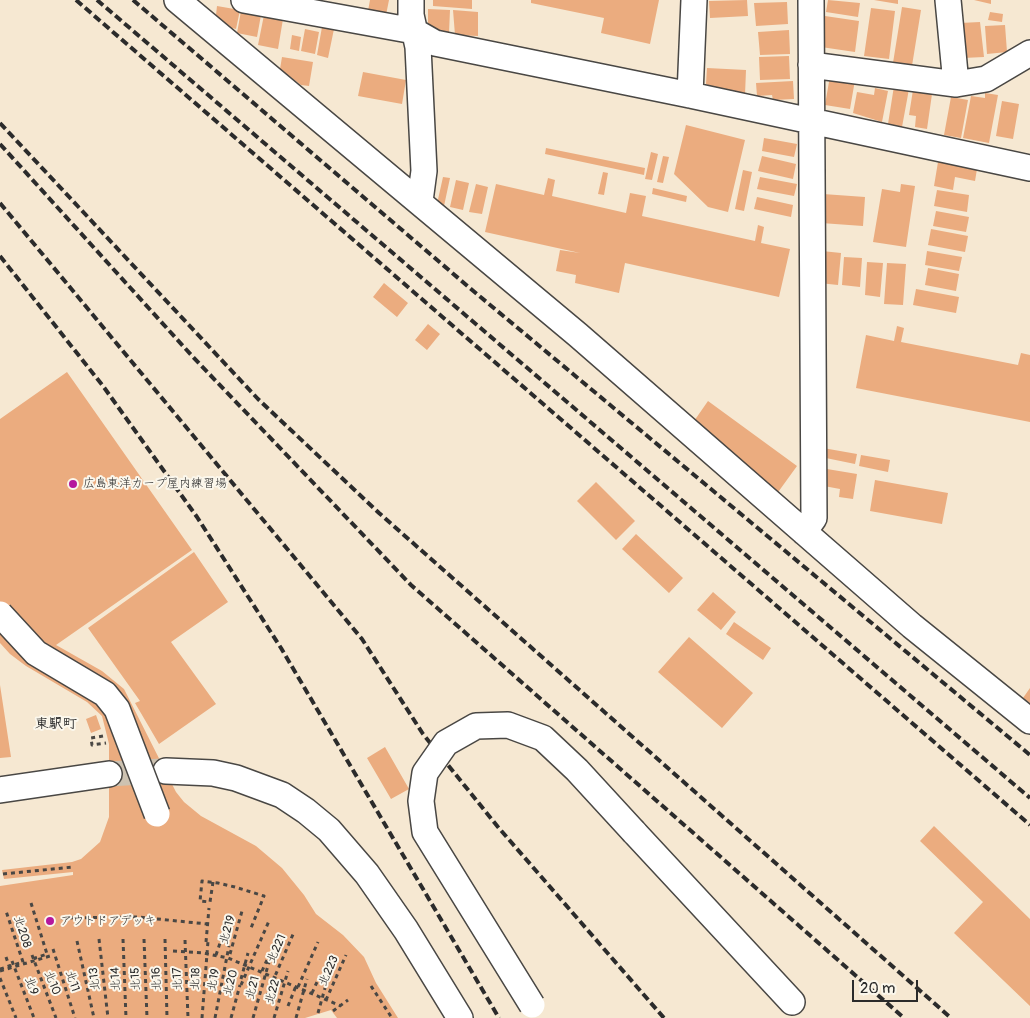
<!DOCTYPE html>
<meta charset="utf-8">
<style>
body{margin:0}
#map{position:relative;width:1030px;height:1018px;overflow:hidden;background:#f6e8d2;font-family:Pangolin,sans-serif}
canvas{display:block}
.scale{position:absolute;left:852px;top:980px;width:66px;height:22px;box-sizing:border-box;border:2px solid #2b2b2b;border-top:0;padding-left:6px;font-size:15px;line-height:18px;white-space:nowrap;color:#2b2b2b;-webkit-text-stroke:4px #fbf7ec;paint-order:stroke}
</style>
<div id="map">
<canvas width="1030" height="1018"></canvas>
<div class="scale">20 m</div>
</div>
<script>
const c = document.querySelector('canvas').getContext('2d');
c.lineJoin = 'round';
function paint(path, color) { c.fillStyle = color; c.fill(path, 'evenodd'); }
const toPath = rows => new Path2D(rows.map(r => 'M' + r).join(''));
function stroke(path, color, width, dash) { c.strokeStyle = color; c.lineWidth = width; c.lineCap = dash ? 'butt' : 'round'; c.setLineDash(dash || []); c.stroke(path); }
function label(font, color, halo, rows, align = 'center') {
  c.font = font + ' Pangolin,"Klee One",sans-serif'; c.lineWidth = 4; c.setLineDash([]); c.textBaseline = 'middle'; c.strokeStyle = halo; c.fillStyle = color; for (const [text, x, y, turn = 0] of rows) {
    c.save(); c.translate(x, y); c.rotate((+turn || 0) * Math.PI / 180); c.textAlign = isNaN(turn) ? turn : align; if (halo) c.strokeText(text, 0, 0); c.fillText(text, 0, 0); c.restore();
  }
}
const building = toPath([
 [370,0,389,0,386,15,368,11],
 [433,0,472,0,472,9,433,6],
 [531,0,659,0,650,44,601,33,604,18,531,3],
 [747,0,748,16,710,18,709,1],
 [828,0,860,3,858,17,826,12],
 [874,0,898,0,898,4],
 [974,0,991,0,991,4],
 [787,2,788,24,756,26,754,3],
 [217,6,240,10,236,29,228,27,216,15],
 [902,7,921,10,911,72,892,69],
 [871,8,895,11,889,59,864,56],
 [428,9,450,10,449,33,437,32,428,23],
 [453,10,478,12,478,36,455,35],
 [241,11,261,15,257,37,237,33],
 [990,12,1003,14,1002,22,988,20],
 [264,15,283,19,278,49,258,45],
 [825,16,859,21,855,52,821,47],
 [980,22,984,57,963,58,960,23],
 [1005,25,1007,52,987,54,985,26],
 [322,27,334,29,328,58,317,55],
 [305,29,319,32,315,54,301,51],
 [789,30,790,54,760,55,758,32],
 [292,35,301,37,299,51,290,49],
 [789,56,790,79,760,80,759,57],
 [282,57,313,62,309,86,301,85,280,69],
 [707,68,746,70,745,95,716,90,706,84],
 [363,72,406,80,402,104,358,96],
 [830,76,855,80,850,109,825,105],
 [793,81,794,99,773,100,772,95,757,96,756,83],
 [894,86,909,89,902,127,888,124],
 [875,88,888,91,882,122,853,113,857,92,874,95],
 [913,90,932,94,927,129,915,127,916,116,909,115],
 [985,93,998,95,989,143,963,138,971,96,985,98],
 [951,97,968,100,961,138,944,135],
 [1002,101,1019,104,1013,139,996,136],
 [686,125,745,140,728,212,708,207,674,174],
 [764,138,797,144,794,157,762,151],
 [546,148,645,168,644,175,545,154],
 [651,152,658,154,652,180,645,179],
 [663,156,669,157,663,183,657,182],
 [762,156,796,164,793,179,758,171],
 [938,162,977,169,975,181,955,177,953,190,934,186],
 [743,170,752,172,744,211,735,209],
 [603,172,608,173,604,195,598,194],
 [443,177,450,178,444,206,437,204],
 [760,177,797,184,794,196,757,189],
 [548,178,555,180,552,196,626,213,630,193,646,196,642,216,755,241,758,225,764,227,761,243,790,249,779,297,625,263,619,293,575,283,576,275,556,271,560,250,580,253,485,232,496,184,544,195],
 [456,180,469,183,463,210,450,207],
 [476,184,488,187,482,214,469,212],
 [901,184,915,186,906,247,873,242,882,189,900,192],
 [653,188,687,196,686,202,652,194],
 [937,190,969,195,967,212,934,206],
 [823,194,865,197,863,226,821,223],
 [757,197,793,205,791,217,754,209],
 [936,211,969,217,966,232,933,226],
 [931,229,968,236,965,252,928,245],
 [822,251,841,253,838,285,819,283],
 [927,251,962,257,959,271,925,265],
 [844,257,862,258,860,287,842,285],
 [867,262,883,263,880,297,865,295],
 [887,263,906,264,903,305,884,304],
 [928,268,959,274,956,291,925,285],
 [384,283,408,303,397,317,373,297],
 [916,289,959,297,956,313,913,305],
 [428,324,440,334,427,350,415,340],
 [897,326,904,328,901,342,1018,365,1021,353,1030,355,1030,422,856,388,866,335,894,341],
 [67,372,192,550,56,645,102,671,124,689,176,792,184,802,201,816,256,846,282,868,304,895,316,914,343,935,364,957,376,983,398,1018,337,1018,331,1010,305,1018,0,1018,0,886,73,875,73,872,4,879,2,870,72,862,81,859,100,842,109,817,109,744,102,716,87,702,26,666,10,654,0,643,0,419],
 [708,401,797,466,776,495,734,464,739,457,692,424],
 [823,448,857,454,855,464,821,457],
 [861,455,890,460,888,472,859,466],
 [827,469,857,474,853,499,839,497,840,489,824,486],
 [875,480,948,493,942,524,870,511],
 [596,482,635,521,616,540,577,501],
 [636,534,683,578,669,593,622,549],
 [194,552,228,602,171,642,216,704,159,744,135,703,140,701,88,628],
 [713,592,736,612,721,630,697,610],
 [734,622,771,648,763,660,726,634],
 [689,637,753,693,722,728,658,672],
 [0,685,11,757,0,758],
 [1030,688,1030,703,1023,698],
 [96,715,101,729,91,733,86,719],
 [385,747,409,789,391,799,367,758],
 [934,826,1030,919,1030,1006,954,933,983,902,920,841]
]);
const minorTunnel = toPath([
 [109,774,161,771]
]);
const path = toPath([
 [103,736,91,738,92,745,106,743],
 [3,874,73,867],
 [213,882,210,902,200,901,202,881,218,883,235,887,264,896,251,928],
 [31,903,47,954,35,958,36,960],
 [61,918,138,917,207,924],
 [99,939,108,1018],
 [123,939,126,1018],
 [144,939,147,1018],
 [165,939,167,1018],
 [185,940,188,1018],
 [77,941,94,1018],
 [206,942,209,908],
 [53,949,75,1018],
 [173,951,203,953,228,958,341,1006],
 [230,954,242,911],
 [32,955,56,1018],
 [216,955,220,943],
 [6,957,9,966],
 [12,961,34,1018],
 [0,969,23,962,6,911],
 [0,971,50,956],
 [262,971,267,960],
 [0,978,16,1018],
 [241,979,248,953],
 [241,985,269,921],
 [371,986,392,1018],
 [298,987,318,942],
 [312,993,317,982],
 [266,997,294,932],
 [326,1000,346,955],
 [288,1006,296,986],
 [333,1011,348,1000],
 [318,1013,325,988],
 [202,1018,208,941],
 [215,1018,229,946],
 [231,1018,240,985],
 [253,1018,269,962],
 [274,1018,288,971],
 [296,1018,307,979]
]);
const minor = toPath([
 [177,0,578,335,912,626,1030,721],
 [244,0,414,31,435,43,690,95,1030,168],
 [411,0,411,15,418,47,424,171,420,201],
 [948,0,956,84],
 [811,65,956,84,986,79,1030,53],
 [690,95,694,0],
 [804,532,814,518,811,0],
 [166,771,213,773,236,778,282,795,306,811,329,830,367,874,406,930,460,1018],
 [0,790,109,774],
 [634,832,792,1002]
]);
const rail = toPath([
 [76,0,1030,825],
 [97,0,1030,798],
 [133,0,471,289,1030,755],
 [0,123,258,399,379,513,951,1018],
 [0,144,193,357,411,585,904,1018],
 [0,203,362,639,423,734,498,827,664,1018],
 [0,256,103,386,197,517,281,648,499,1018]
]);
const minorBridge = toPath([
 [0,614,36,653,105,694,117,709,157,814],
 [532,1005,425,832,421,801,425,773,446,743,476,726,508,725,543,738,577,770,634,832]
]);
const markers = [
 [73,484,5,"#b5179e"],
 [50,921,5,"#b5179e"]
];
const poiNames = [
 ["広島東洋カープ屋内練習場",83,484],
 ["アウトドアデッキ",60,921]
];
const streetNames = [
 ["北219",228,930,-74],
 ["北208",22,932,72],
 ["北221",277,949,-66],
 ["北223",329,971,-66],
 ["北13",95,979,-96],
 ["北14",116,979,-92],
 ["北15",136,979,-92],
 ["北16",157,979,-92],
 ["北17",178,979,-92],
 ["北18",196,979,-86],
 ["北19",214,980,-79],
 ["北11",72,981,72],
 ["北10",52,983,68],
 ["北20",231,983,-75],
 ["北9",31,986,69],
 ["北21",253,988,-74],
 ["北22",273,992,-74]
];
const neighbourhoodNames = [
 ["東駅町",56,724]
];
paint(building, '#ebac7f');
stroke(minorTunnel, '#cdc2b1', 25, [25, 12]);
stroke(minor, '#494744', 28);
stroke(path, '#494744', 3, [4, 4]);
stroke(minor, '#fff', 25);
stroke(rail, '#2b2b2b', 4, [8, 4]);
stroke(minorBridge, '#494744', 28, []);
stroke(minorBridge, '#fff', 25);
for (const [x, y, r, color] of markers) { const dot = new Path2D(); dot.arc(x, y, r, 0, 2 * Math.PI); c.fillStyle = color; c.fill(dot); stroke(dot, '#fbf7ec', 2); }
label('12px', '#2b2b2b', '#fbf7ec', poiNames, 'left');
label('12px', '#2b2b2b', '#fbf7ec', streetNames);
label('bold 14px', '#2b2b2b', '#fbf7ec', neighbourhoodNames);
</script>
